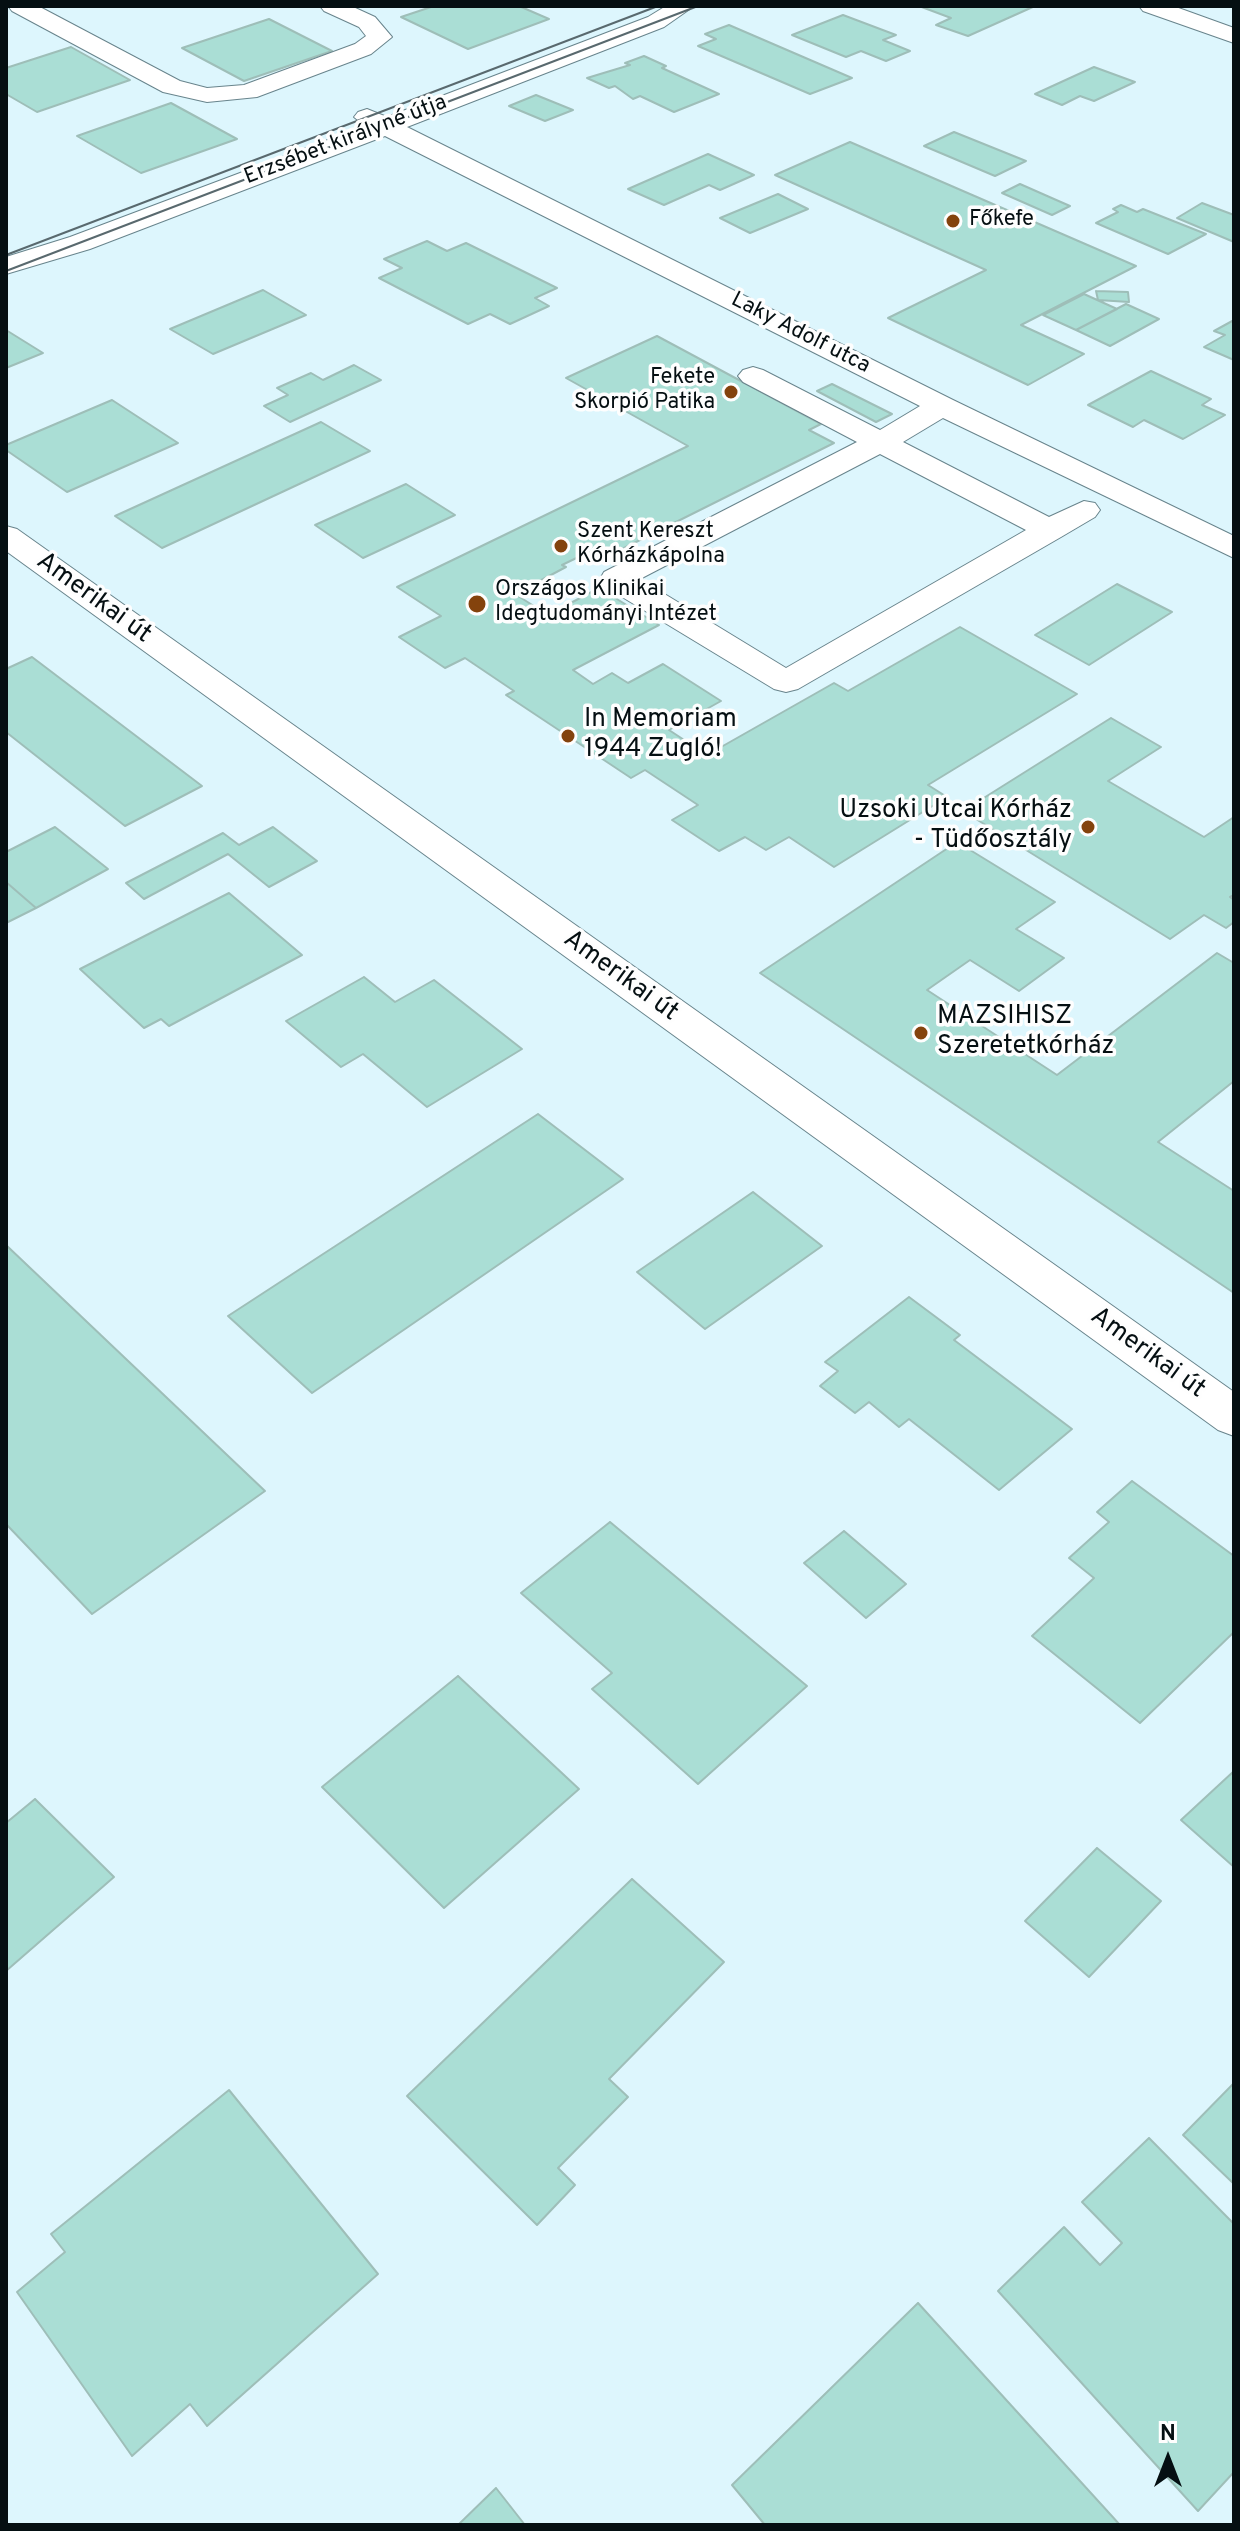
<!DOCTYPE html>
<meta charset="utf-8">
<style>
body{margin:0}
#map{position:relative;width:1240px;height:2531px;overflow:hidden;background:#ddf6fd;font-family:Overpass,sans-serif}
canvas{display:block}
.frame{position:absolute;inset:0;border:8px solid #050f12;pointer-events:none}
.north{position:absolute;left:1128px;top:2419px;width:80px;height:80px;-webkit-text-stroke:6px #fefefe;paint-order:stroke;rotate:0deg;font-size:22px;font-weight:700;line-height:32px;text-align:center;color:#050f12}
.north::after{content:'';display:block;margin:auto;width:28px;height:36px;background:#050f12;clip-path:polygon(50% 0,100% 100%,50% 72%,0 100%)}
</style>
<div id="map">
<canvas width="1240" height="2531"></canvas>
<div class="frame"></div>
<div class="north">N</div>
</div>
<script>
const c = document.querySelector('canvas').getContext('2d');
c.lineJoin = 'round';
function paint(path, color) { c.fillStyle = color; c.fill(path, 'evenodd'); }
const toPath = rows => new Path2D(rows.map(r => 'M' + r).join(''));
function stroke(path, color, width, dash) { c.strokeStyle = color; c.lineWidth = width; c.lineCap = dash ? 'butt' : 'round'; c.setLineDash(dash || []); c.stroke(path); }
function label(font, color, halo, rows, align = 'center') {
  c.font = font + ' Overpass,sans-serif'; c.lineWidth = 7; c.setLineDash([]); c.textBaseline = 'middle'; c.strokeStyle = halo; c.fillStyle = color; for (const [text, x, y, turn = 0] of rows) {
    c.save(); c.translate(x, y); c.rotate((+turn || 0) * Math.PI / 180); c.textAlign = isNaN(turn) ? turn : align; if (halo) c.strokeText(text, 0, 0); c.fillText(text, 0, 0); c.restore();
  }
}
const building = toPath([
 [434,6,519,6,549,19,468,49,401,17,434,6],
 [919,6,1035,6,968,36,936,25,951,18,919,6],
 [843,15,896,35,883,40,910,51,886,61,861,51,846,57,792,35,843,15],
 [269,19,332,51,244,81,182,48,269,19],
 [729,25,852,78,810,94,698,46,716,39,705,34,729,25],
 [71,47,130,80,37,112,6,94,6,68,71,47],
 [644,56,666,66,662,68,719,94,674,112,640,96,633,99,615,86,609,88,587,78,630,65,625,63,644,56],
 [1094,67,1135,82,1094,101,1080,96,1062,105,1035,94,1094,67],
 [536,95,573,110,545,121,509,106,536,95],
 [171,103,237,139,141,173,77,136,171,103],
 [954,132,1026,161,995,176,924,146,954,132],
 [850,142,1136,266,1021,325,1084,354,1028,385,888,318,986,270,775,175,850,142],
 [708,154,754,175,720,190,709,185,664,205,628,189,708,154],
 [1020,184,1054,199,1070,206,1052,215,1002,193,1020,184],
 [778,194,808,209,750,233,720,218,778,194],
 [1202,203,1234,215,1234,242,1177,218,1202,203],
 [1121,205,1137,212,1143,209,1206,234,1168,254,1096,223,1118,212,1113,209,1121,205],
 [427,241,447,251,466,243,557,288,535,298,549,306,510,324,490,314,468,324,379,278,402,268,384,259,427,241],
 [263,290,306,315,213,354,170,329,263,290],
 [1096,291,1128,292,1129,302,1098,300,1096,291],
 [1084,294,1117,309,1076,330,1043,315,1084,294],
 [1126,304,1159,319,1110,346,1076,330,1126,304],
 [1234,320,1234,360,1204,347,1225,335,1214,331,1234,320],
 [6,330,43,353,6,368,6,330],
 [657,336,821,424,809,430,834,443,608,556,595,549,562,565,566,567,515,594,548,615,599,588,659,625,573,670,593,684,612,673,628,683,663,664,721,701,669,730,707,755,834,683,848,691,960,627,1077,694,928,785,947,797,834,867,789,837,766,850,745,837,719,851,672,820,698,805,645,770,631,778,506,695,514,691,465,658,445,668,399,637,441,616,397,587,688,446,566,378,657,336],
 [354,365,381,380,290,422,264,406,288,395,277,388,311,373,323,380,354,365],
 [1151,371,1211,399,1202,405,1225,415,1183,439,1144,420,1133,427,1088,405,1151,371],
 [832,384,892,414,876,422,817,391,832,384],
 [112,400,178,443,67,492,6,450,6,445,112,400],
 [321,422,370,451,162,548,115,516,321,422],
 [406,484,455,515,363,558,315,525,406,484],
 [1117,584,1172,612,1089,665,1035,635,1117,584],
 [32,657,202,786,125,826,6,732,6,669,32,657],
 [1111,718,1161,747,1108,781,1204,837,1234,817,1234,895,1230,897,1234,900,1234,922,1226,928,1204,915,1170,939,963,811,1111,718],
 [55,827,108,869,36,908,6,882,6,852,55,827],
 [273,827,317,861,269,887,228,854,144,899,126,883,223,833,239,845,273,827],
 [957,842,1055,902,1016,929,1064,958,1019,991,970,960,927,990,1057,1075,1217,953,1234,963,1234,1081,1158,1142,1234,1191,1234,1293,760,973,957,842],
 [6,882,36,908,6,923,6,882],
 [229,893,302,955,169,1026,161,1019,144,1028,80,969,229,893],
 [364,977,395,1002,434,980,522,1049,427,1107,363,1054,341,1067,286,1021,364,977],
 [538,1114,623,1179,312,1393,228,1316,538,1114],
 [753,1192,822,1246,705,1329,637,1272,753,1192],
 [6,1245,265,1491,92,1614,6,1524,6,1245],
 [909,1297,960,1335,954,1340,1072,1429,999,1490,909,1419,899,1427,869,1402,855,1413,820,1386,838,1371,825,1362,909,1297],
 [1132,1481,1234,1556,1234,1632,1140,1723,1032,1636,1094,1578,1069,1558,1109,1522,1097,1512,1132,1481],
 [610,1522,807,1686,698,1784,592,1689,612,1673,521,1593,610,1522],
 [844,1531,906,1584,866,1618,804,1563,844,1531],
 [458,1676,579,1789,444,1908,322,1787,458,1676],
 [1234,1771,1234,1867,1181,1820,1234,1771],
 [35,1799,114,1877,6,1971,6,1823,35,1799],
 [1097,1848,1161,1901,1089,1977,1025,1921,1097,1848],
 [632,1879,724,1962,609,2079,628,2097,558,2168,575,2185,537,2225,407,2096,632,1879],
 [1234,2083,1234,2184,1183,2135,1234,2083],
 [229,2090,378,2274,207,2426,190,2404,132,2456,17,2292,65,2252,51,2234,229,2090],
 [1149,2138,1234,2224,1234,2472,1198,2511,998,2291,1064,2227,1100,2265,1122,2243,1082,2202,1149,2138],
 [918,2303,1120,2525,765,2525,732,2485,918,2303],
 [496,2488,525,2525,458,2525,496,2488]
]);
const minor = toPath([
 [8,6,38,6,180,81,207,88,244,85,355,44,366,36,359,27,324,11,320,6,351,6,375,17,392,37,371,54,257,97,207,102,163,92,12,11,8,6],
 [666,6,694,6,664,27,407,127,953,400,1234,536,1234,558,943,418,903,442,1049,517,1084,501,1095,503,1100,510,1095,517,1061,537,798,689,786,692,774,689,604,586,600,579,604,572,857,442,743,382,738,376,743,370,753,367,763,370,880,430,920,406,385,136,90,249,6,274,6,257,70,237,365,126,354,117,358,112,367,109,387,117,648,17,666,6],
 [880,454,1026,530,786,668,640,579,880,454],
 [1139,6,1173,6,1234,28,1234,43,1143,11,1139,6],
 [6,526,17,529,1234,1392,1234,1436,1218,1430,6,551,6,526]
]);
const tram = toPath([
 [6,255,658,6],
 [6,271,698,6]
]);
const markers = [
 [953,221,8,"#84430d"],
 [731,392,8,"#84430d"],
 [561,546,8,"#84430d"],
 [477,604,10,"#84430d"],
 [568,736,8,"#84430d"],
 [1088,827,8,"#84430d"],
 [921,1033,8,"#84430d"]
];
const farStreetnames = [
 ["Erzsébet királyné útja",346,141,-21],
 ["Laky Adolf utca",800,334,27]
];
const farPoinames = [
 ["Főkefe",969,221],
 ["Fekete",715,379,"right"],
 ["Skorpió Patika",715,404,"right"],
 ["Szent Kereszt",577,533],
 ["Kórházkápolna",577,558],
 ["Országos Klinikai",495,591],
 ["Idegtudományi Intézet",495,616]
];
const streetNames = [
 ["Amerikai út",93,599,36],
 ["Amerikai út",620,977,36],
 ["Amerikai út",1147,1354,36]
];
const poiNames = [
 ["In Memoriam",584,721],
 ["1944 Zugló!",584,751],
 ["Uzsoki Utcai Kórház",1072,812,"right"],
 ["- Tüdőosztály",1072,842,"right"],
 ["MAZSIHISZ",937,1018],
 ["Szeretetkórház",937,1048]
];
paint(building, '#aaded5');
stroke(building, '#9ebeb8', 2);
stroke(minor, '#68848c', 2);
paint(minor, '#fff');
stroke(tram, '#59696e', 2);
for (const [x, y, r, color] of markers) { const dot = new Path2D(); dot.arc(x, y, r, 0, 2 * Math.PI); c.fillStyle = color; c.fill(dot); stroke(dot, '#fefefe', 3); }
label('22px', '#050f12', '#fefefe', farStreetnames);
label('22px', '#050f12', '#fefefe', farPoinames, 'left');
label('26px', '#050f12', '#fefefe', streetNames);
label('26px', '#050f12', '#fefefe', poiNames, 'left');
</script>
